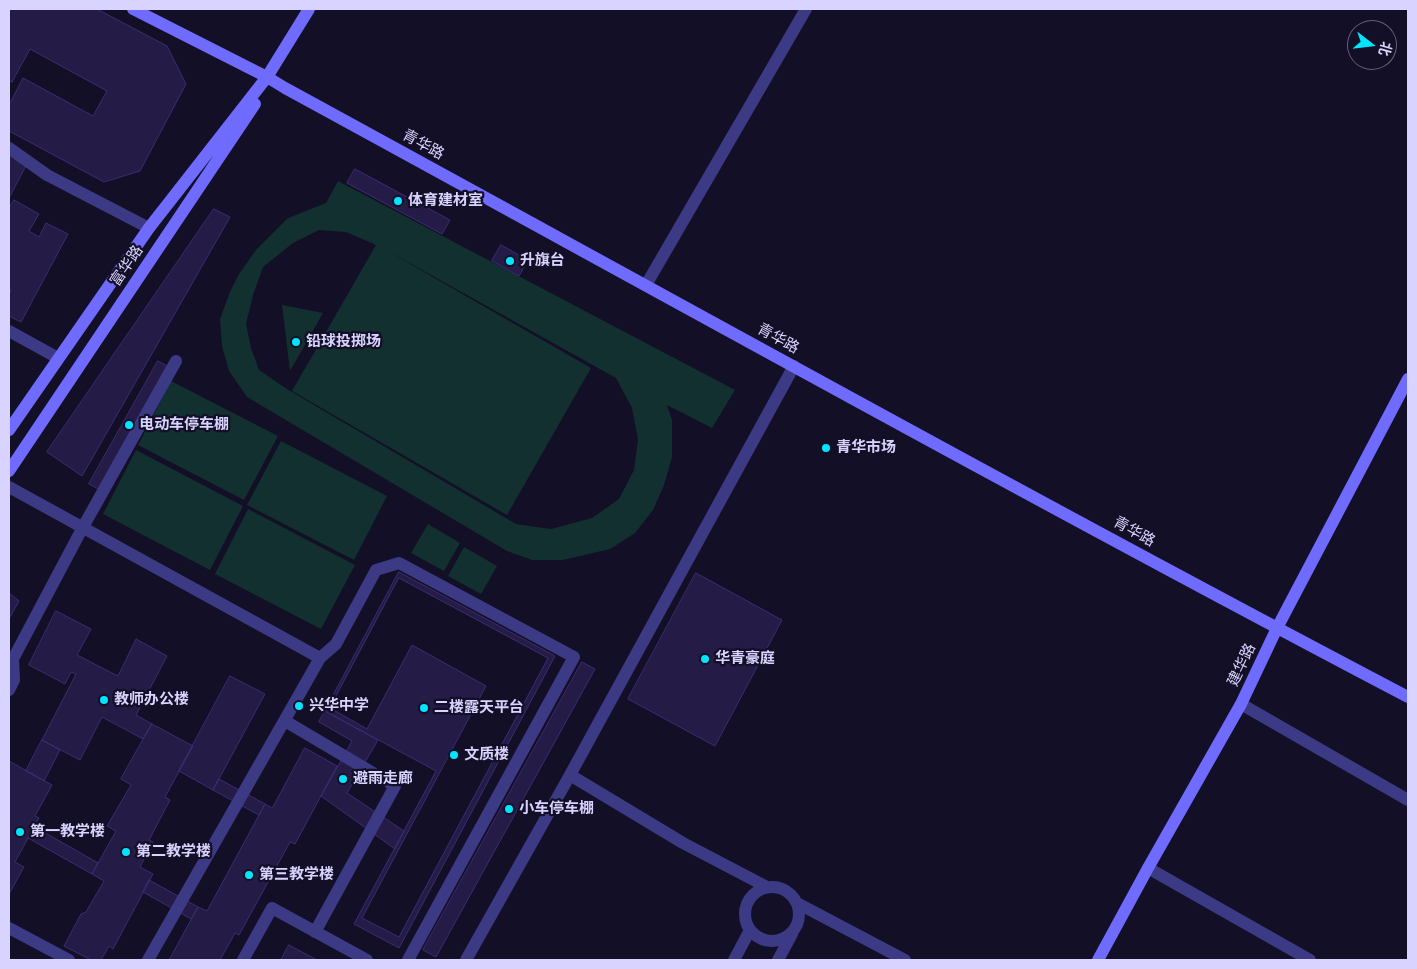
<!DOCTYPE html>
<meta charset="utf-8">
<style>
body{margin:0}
#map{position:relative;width:1417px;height:969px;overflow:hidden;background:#130f26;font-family:Arial,"Noto Sans SC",sans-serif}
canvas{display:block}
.frame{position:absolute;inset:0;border:10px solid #d9d4ff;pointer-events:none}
.north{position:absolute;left:1347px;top:20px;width:50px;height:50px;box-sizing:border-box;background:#130f26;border:1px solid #625e7d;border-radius:50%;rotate:106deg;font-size:14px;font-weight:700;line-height:20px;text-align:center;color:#d9d4ff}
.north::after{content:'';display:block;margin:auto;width:18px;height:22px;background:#00e5ff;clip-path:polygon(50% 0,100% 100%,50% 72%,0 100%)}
</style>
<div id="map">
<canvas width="1417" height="969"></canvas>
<div class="frame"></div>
<div class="north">北</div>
</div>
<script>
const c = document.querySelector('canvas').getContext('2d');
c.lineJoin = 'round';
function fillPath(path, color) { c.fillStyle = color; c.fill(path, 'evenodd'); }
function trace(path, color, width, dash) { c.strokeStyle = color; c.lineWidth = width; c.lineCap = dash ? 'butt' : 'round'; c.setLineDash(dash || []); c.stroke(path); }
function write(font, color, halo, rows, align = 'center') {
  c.font = font + ' Arial,"Noto Sans SC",sans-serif'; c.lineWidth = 4.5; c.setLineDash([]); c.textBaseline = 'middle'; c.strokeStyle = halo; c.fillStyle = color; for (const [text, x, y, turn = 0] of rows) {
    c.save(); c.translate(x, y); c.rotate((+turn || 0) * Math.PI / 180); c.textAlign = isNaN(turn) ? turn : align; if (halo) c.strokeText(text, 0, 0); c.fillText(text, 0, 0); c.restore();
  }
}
fillPath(new Path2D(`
 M338 181 735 390 712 428 667 405 672 420V457L664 485 653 510 635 533 610 549 563 560H532L507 551 247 397 229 371 222 346 220 319 230 292 239 274 256 250 288 218 326 203ZM319 230 346 232 376 245 292 391 507 515 591 368 386 250 616 378 632 408 638 440 634 470 619 499 592 518 551 529 516 524 287 389 259 370 251 348 246 324 253 295 263 267 293 243Z
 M282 305 323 313 290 371Z
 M171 381 278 436 244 500 138 445Z
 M281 441 387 496 354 560 247 505Z
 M136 450 243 506 210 570 103 514Z
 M248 509 355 565 321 629 215 574Z
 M428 524 460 543 444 571 411 553Z
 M464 547 497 566 481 594 448 576Z`), '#12302f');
const building = new Path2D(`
 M9 9H97L167 46 186 84 140 171 104 182 9 131V105L23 78 93 116 107 91 30 49 12 82 9 81Z
 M9 154 27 164 9 198Z
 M355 169 450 220 442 234 347 183Z
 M14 200 39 214 29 231 39 237 46 223 68 234 21 322 9 316V295L11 290 9 288V209Z
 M214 209 230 217 82 476 47 452Z
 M501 245 528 260 519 276 492 261Z
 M158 361 169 367 100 490 89 484Z
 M399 572 555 656 399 948 354 924 436 771 325 711Z
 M696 573 782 620 715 746 628 699Z
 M399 578 548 658 399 937 362 918 486 686 412 645 367 729 330 708Z
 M9 593 19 601 9 619Z
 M56 611 91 629 77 655 118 676 136 639 167 656 136 715 152 724 143 739 102 717 80 760 42 740 76 674 71 672 65 684 29 665Z
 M582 662 595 669 436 957 423 950Z
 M230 676 265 694 213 790 179 771Z
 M325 711 378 740 347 793 404 831 395 849 321 796 352 741 319 722Z
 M152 724 193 746 165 797 170 800 149 840 153 842 140 867 153 874 113 949 109 946 101 960H91L64 946 81 914 86 912 104 881 92 874 116 831 107 826 131 785 121 779Z
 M42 740 60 750 44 781 26 771Z
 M305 748 337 766 295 844 290 842 239 935 235 933 220 960H169L198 907 207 911 265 804 272 808Z
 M9 761 52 785 35 816 39 818 15 862 24 867 9 894Z
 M219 779 265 804 259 815 213 790Z
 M35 827 98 863 92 874 28 838Z
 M149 880 198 907 191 919 143 892Z
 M289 945 317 960H281Z`);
fillPath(building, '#241b47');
trace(building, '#3b2d73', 1);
trace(new Path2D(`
 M9 148 47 175 149 228
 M9 331 58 358
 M9 487 320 658 336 644 376 570 399 563 574 657 408 960
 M9 690 14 680 13 659 83 527 176 361
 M285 721 395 786 315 932
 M9 928 69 960
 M148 960 320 658
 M243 960 272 908 367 960`), '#3d3a85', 12);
trace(new Path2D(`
 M646 285 806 9
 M1241 704 1408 800
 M570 775 683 843 767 887
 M1148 868 1310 960
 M745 914a27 27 0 1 1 54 0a27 27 0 1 1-54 0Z
 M797 903 905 960
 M466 960 570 775 794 366
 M734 960 750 930
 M778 960 792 934`), '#3d3a85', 12);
trace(new Path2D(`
 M133 9 267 77 285 88C659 292 1031 499 1408 697
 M9 430 149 228 267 77 309 9
 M9 471 255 104
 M1098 960 1148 868 1241 704 1277 628 1408 379`), '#6f6bff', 12);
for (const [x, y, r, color] of [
 [398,201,5,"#00e5ff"],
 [510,261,5,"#00e5ff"],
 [296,342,5,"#00e5ff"],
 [129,425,5,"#00e5ff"],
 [826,448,5,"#00e5ff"],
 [705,659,5,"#00e5ff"],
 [104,700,5,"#00e5ff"],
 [299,706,5,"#00e5ff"],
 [424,708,5,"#00e5ff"],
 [454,755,5,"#00e5ff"],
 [343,779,5,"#00e5ff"],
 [509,809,5,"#00e5ff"],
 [20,832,5,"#00e5ff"],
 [126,852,5,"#00e5ff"],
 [249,875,5,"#00e5ff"]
]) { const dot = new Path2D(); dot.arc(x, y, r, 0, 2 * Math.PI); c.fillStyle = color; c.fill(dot); trace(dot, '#130f26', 2); }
write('15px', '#d9d4ff', '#130f26', [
 ["青华路",423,145,29],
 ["富华路",127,266,-56],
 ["青华路",778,339,29],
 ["青华路",1134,532,29],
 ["建华路",1242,665,-65]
]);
write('bold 15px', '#d9d4ff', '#130f26', [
 ["体育建材室",408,201],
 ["升旗台",520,261],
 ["铅球投掷场",306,342],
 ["电动车停车棚",139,425],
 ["青华市场",836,448],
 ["华青豪庭",715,659],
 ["教师办公楼",114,700],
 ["兴华中学",309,706],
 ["二楼露天平台",434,708],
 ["文质楼",464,755],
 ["避雨走廊",353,779],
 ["小车停车棚",519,809],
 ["第一教学楼",30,832],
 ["第二教学楼",136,852],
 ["第三教学楼",259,875]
], 'left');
</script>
